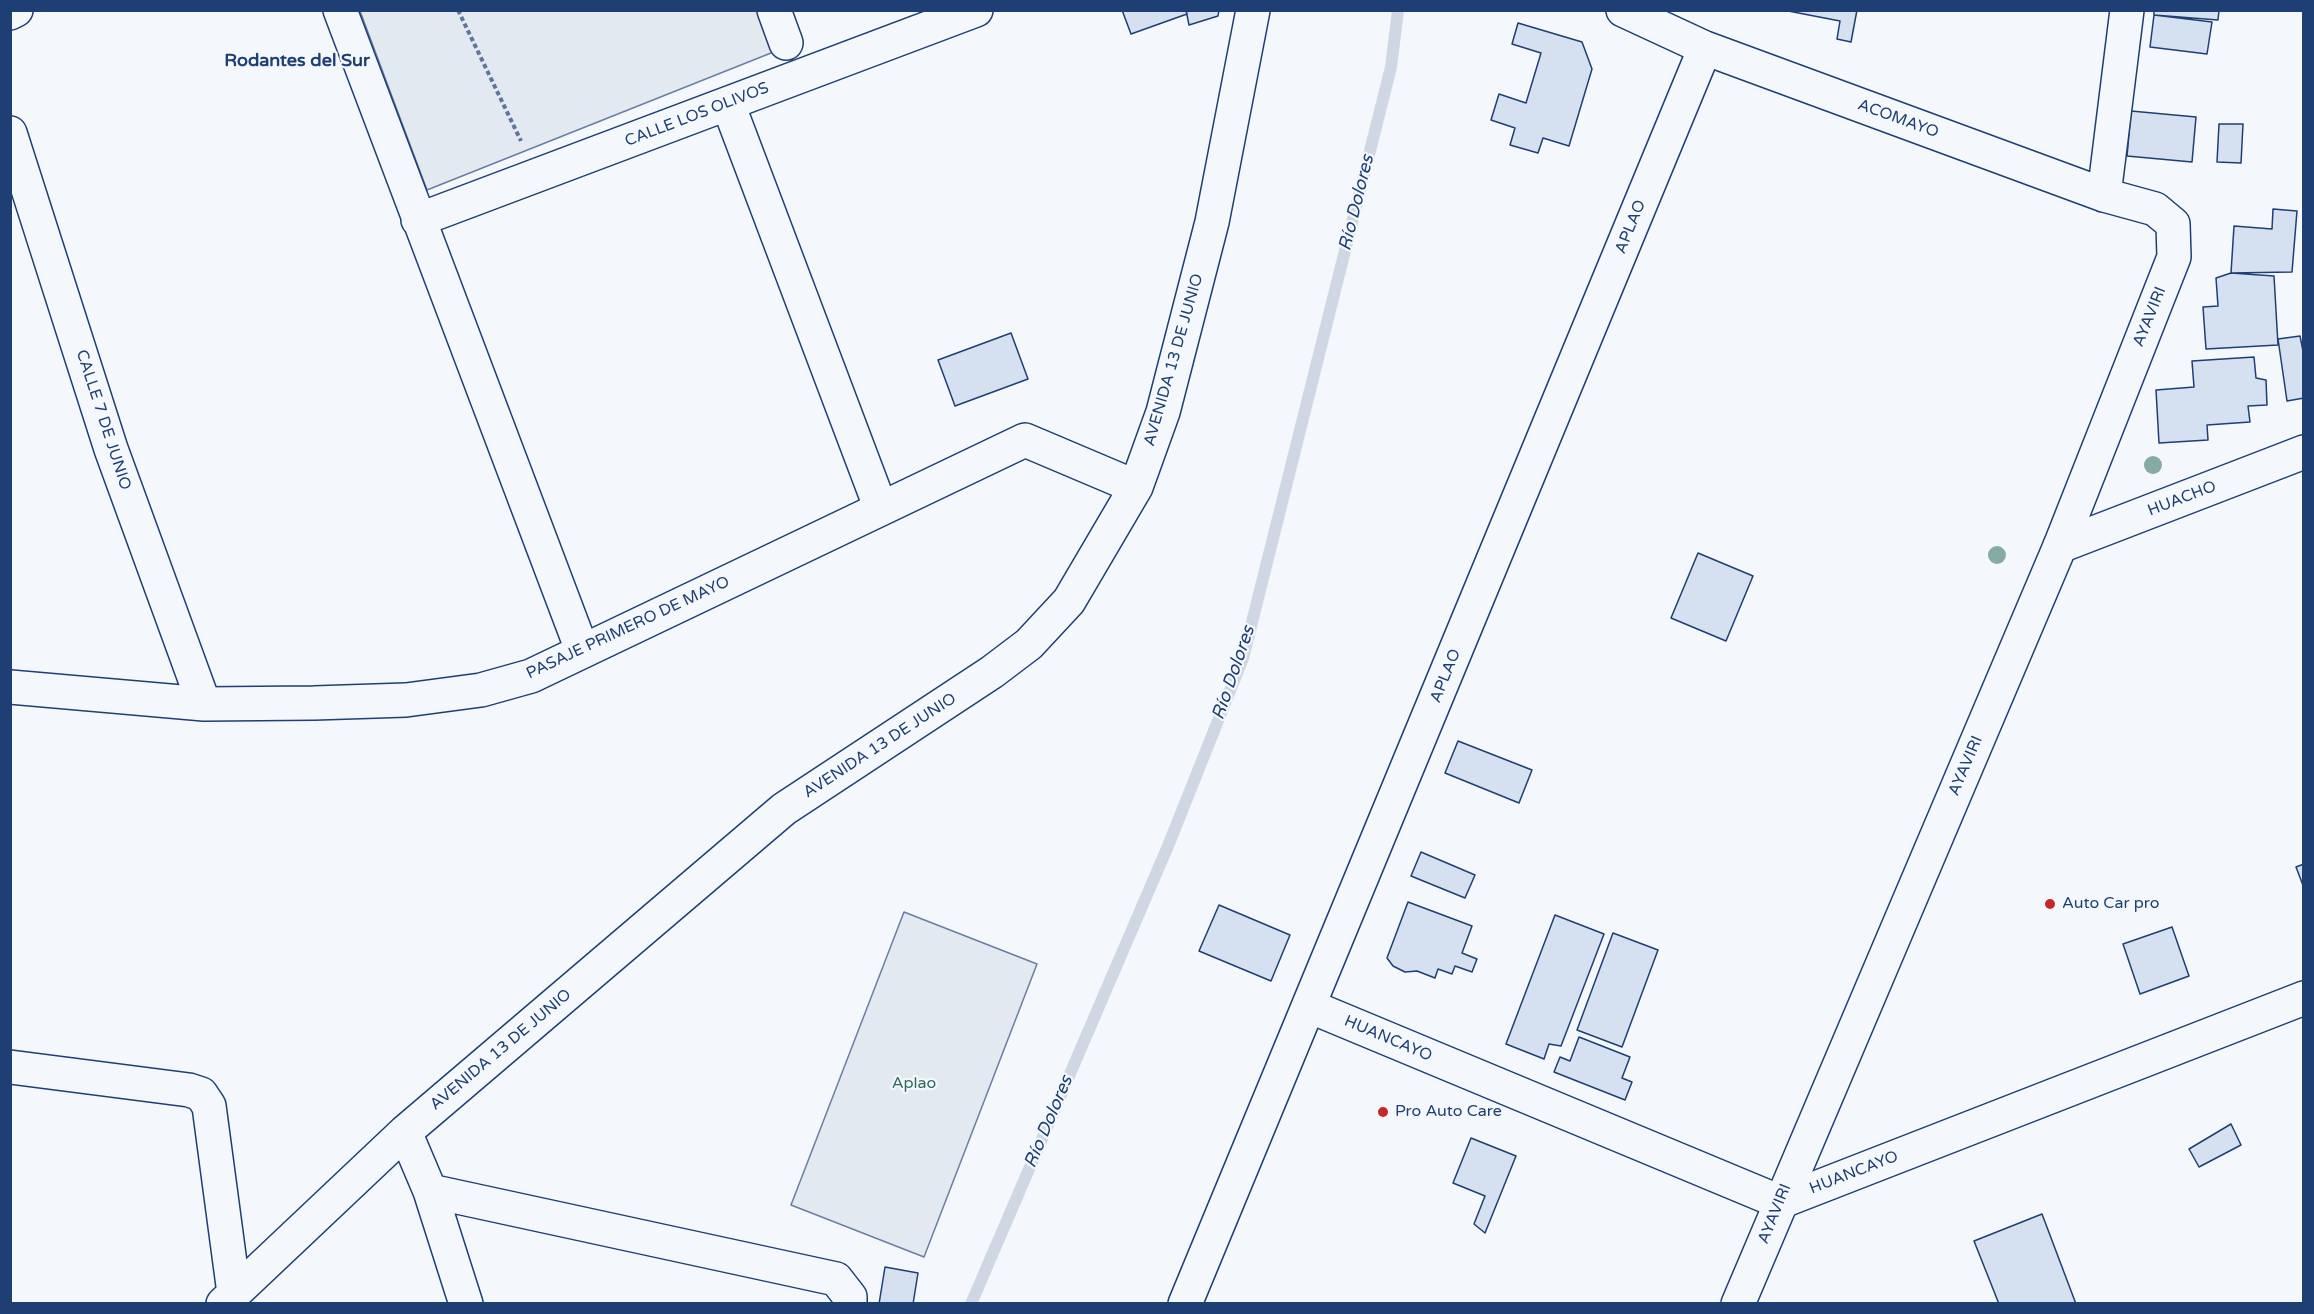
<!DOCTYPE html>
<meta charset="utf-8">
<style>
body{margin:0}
#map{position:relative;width:2314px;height:1314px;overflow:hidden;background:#f4f7fb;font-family:"Varela Round",sans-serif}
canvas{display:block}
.frame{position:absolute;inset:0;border:12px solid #1d3f73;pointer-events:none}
</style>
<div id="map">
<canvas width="2314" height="1314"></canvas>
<div class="frame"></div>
</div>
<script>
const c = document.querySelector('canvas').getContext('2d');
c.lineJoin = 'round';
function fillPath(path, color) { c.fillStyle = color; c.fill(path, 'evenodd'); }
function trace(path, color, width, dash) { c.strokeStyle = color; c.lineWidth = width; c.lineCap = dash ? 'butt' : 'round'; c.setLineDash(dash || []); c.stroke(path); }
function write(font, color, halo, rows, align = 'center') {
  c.font = font + ' "Varela Round",sans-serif'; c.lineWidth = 4.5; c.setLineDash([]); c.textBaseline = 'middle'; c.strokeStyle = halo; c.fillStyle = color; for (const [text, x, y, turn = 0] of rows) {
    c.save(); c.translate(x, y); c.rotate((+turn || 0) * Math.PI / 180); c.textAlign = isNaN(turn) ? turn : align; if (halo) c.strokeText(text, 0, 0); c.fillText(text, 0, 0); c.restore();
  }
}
const green = new Path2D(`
 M360 11H761L776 51 427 190Z
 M904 912 1037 964 924 1257 791 1205Z`);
fillPath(green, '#e3e9f0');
trace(green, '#687fa3', 1.5);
trace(new Path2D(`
 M971 1304 1168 846 1243 658 1391 67 1398 10`), '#cfd7e4', 12);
const building = new Path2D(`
 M1122 10H1186L1187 14 1131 34Z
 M1186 10H1219L1218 16 1189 25Z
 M1783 10H1857L1851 42 1837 39 1840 21Z
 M2154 10H2219L2218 20 2154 15Z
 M2154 15 2212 22 2207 54 2150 47Z
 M1518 23 1582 42 1592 69 1569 146 1543 138 1538 153 1510 145 1515 128 1491 120 1499 94 1526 103 1541 53 1512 44Z
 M2131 111 2196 117 2192 162 2127 156Z
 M2219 124H2243L2241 163 2217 162Z
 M2273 209 2297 211 2292 272 2231 273 2234 226 2272 229Z
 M2231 273 2274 276 2278 345 2206 349 2203 307 2218 306 2216 278Z
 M1011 333 1028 379 955 406 938 360Z
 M2300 336 2304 356V398L2287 401 2278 339Z
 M2254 357 2256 378 2266 380 2267 405 2248 406 2250 422 2207 425 2208 440 2159 443 2156 390 2194 387 2192 361Z
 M1698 553 1753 576 1726 641 1671 618Z
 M1458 741 1532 770 1519 803 1445 773Z
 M1421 852 1475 875 1465 898 1411 876Z
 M2304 864V888L2296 867Z
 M1408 902 1472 926 1462 953 1477 959 1472 972 1455 966 1452 974 1438 969 1435 978 1417 971 1405 972 1393 966 1387 958Z
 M1219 905 1290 935 1271 981 1199 951Z
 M1555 915 1604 934 1561 1046 1549 1044 1544 1059 1506 1044Z
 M2172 927 2189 976 2140 994 2123 944Z
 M1613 933 1658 950 1622 1047 1577 1030Z
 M1579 1037 1630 1057 1622 1078 1632 1082 1625 1100 1554 1072 1560 1057 1570 1061Z
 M2231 1124 2241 1145 2199 1167 2189 1149Z
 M1471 1138 1516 1156 1485 1233 1474 1224 1485 1196 1453 1183Z
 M2042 1214 2076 1304H1999L1974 1241Z
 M885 1267 918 1273 913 1304H879Z`);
fillPath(building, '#d5e0f0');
trace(building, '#1d3f73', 1.5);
const street = new Path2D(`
 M340 10 582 650
 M774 10 786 43
 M10 13 16 10
 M728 104 881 509
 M10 133 111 449 204 704
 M2104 195 2127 10
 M418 220 976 10
 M2060 546 2304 452
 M10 687 204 704 314 703 406 700 481 690 531 676 1025 440 1136 487
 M1309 1006 1780 1202 2304 998
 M10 1067 189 1090 201 1094 209 1106 234 1293
 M405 1132 430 1191 466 1304
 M430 1191 836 1279 850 1297V1304
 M223 1304 405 1132 784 809 992 672 1029 644 1069 601 1136 487 1163 412 1212 222 1253 10`);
const secondary = new Path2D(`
 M1623 10 1705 48 2104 195 2155 209 2173 224 2174 257 2060 546 1738 1304
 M1185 1304 1705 48`);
trace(street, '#1d3f73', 36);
trace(secondary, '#1d3f73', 36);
trace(new Path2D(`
 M458 10 521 141`), '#5e769c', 4, [4.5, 3]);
trace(street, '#f4f7fb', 33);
trace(secondary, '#f4f7fb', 33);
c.fillStyle = '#86aba6';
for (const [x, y] of [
 [2153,465],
 [1997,555]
]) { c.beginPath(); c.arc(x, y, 9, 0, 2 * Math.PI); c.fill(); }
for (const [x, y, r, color] of [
 [2050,904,6,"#c62828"],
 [1383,1112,6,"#c62828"]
]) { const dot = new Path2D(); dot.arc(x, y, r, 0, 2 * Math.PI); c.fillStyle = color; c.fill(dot); trace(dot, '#f4f7fb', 2); }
write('16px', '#1d3f73', '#f4f7fb', [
 ["CALLE LOS OLIVOS",697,115,-21],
 ["ACOMAYO",1898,119,20],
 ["APLAO",1631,227,-68],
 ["AYAVIRI",2150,317,-68],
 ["AVENIDA 13 DE JUNIO",1174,360,-74],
 ["CALLE 7 DE JUNIO",103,420,72],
 ["HUACHO",2182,499,-21],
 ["PASAJE PRIMERO DE MAYO",628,628,-25],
 ["APLAO",1446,676,-68],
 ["AVENIDA 13 DE JUNIO",880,746,-33],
 ["AYAVIRI",1966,766,-67],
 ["HUANCAYO",1388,1039,23],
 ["AVENIDA 13 DE JUNIO",501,1050,-40],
 ["HUANCAYO",1854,1173,-21],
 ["AYAVIRI",1775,1214,-68]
]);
write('16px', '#1d3f73', '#f4f7fb', [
 ["Auto Car pro",2062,904],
 ["Pro Auto Care",1395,1112]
], 'left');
write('16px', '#2c6c60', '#f4f7fb', [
 ["Aplao",914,1084]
]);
write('bold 18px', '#1d3f73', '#f4f7fb', [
 ["Rodantes del Sur",297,61]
]);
write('italic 18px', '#1d3f73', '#f4f7fb', [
 ["Río Dolores",1357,203,-76],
 ["Río Dolores",1234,673,-71],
 ["Río Dolores",1049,1122,-67]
]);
</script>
